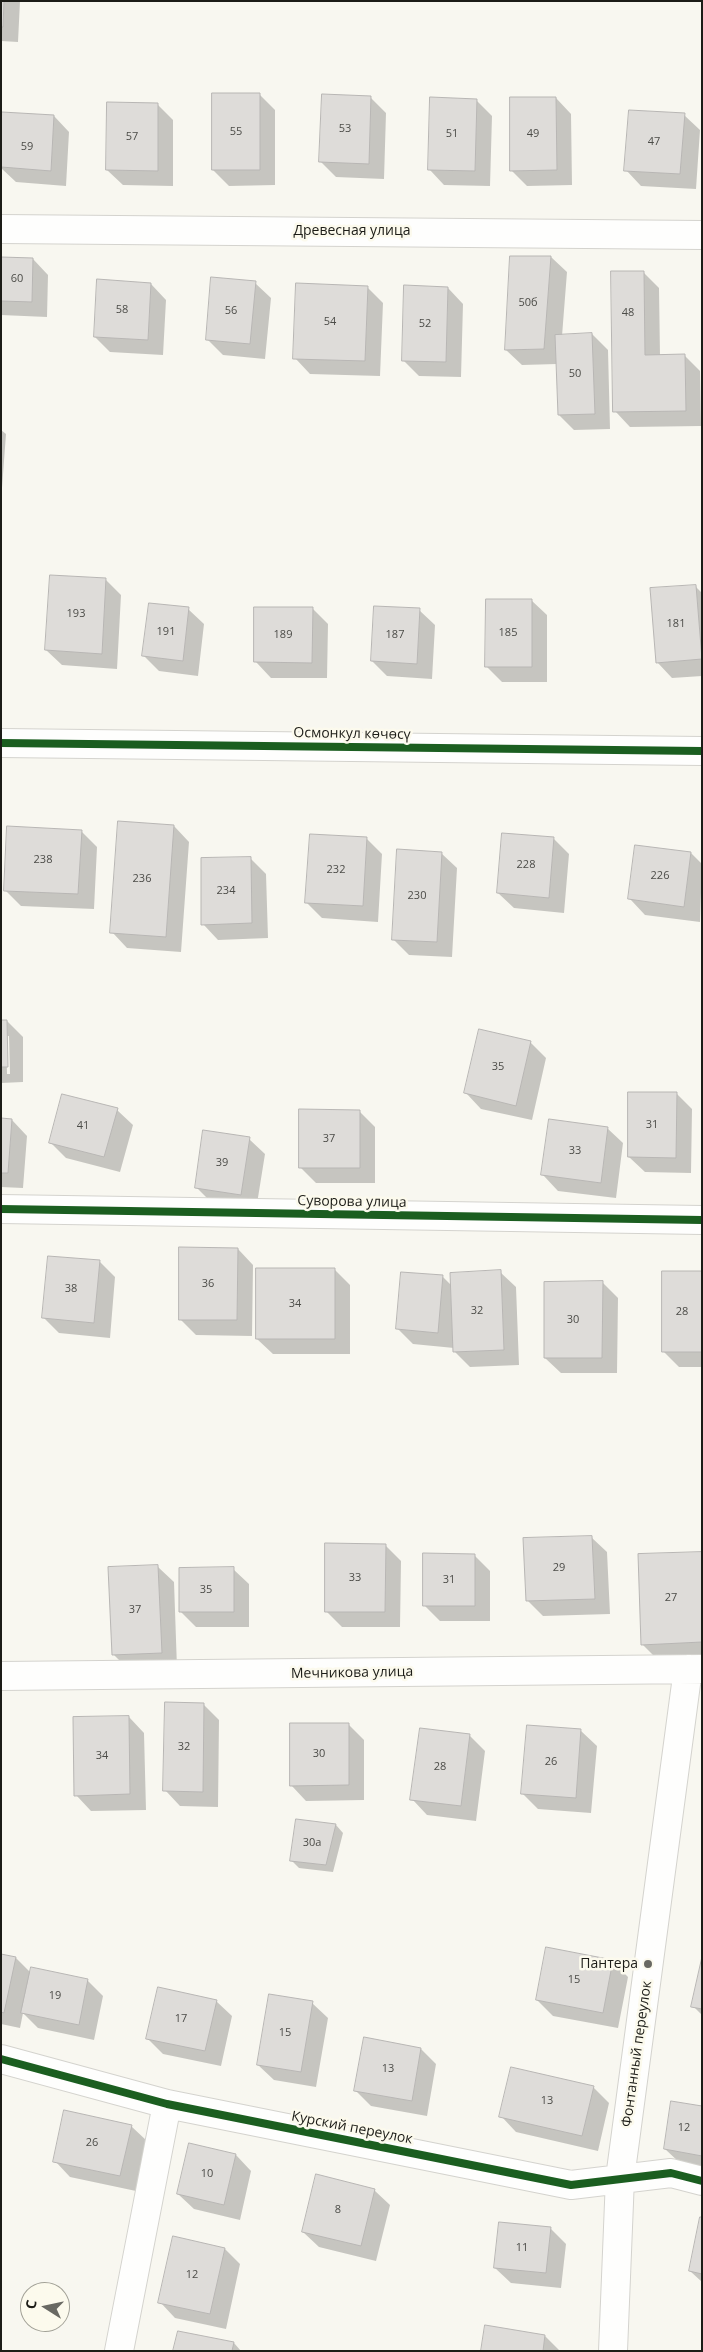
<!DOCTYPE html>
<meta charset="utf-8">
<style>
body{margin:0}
#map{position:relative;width:703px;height:2352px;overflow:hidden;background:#f8f7f0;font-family:"Open Sans",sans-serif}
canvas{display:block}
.frame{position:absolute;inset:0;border:2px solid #1c1c17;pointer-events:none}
.north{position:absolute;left:20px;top:2282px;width:50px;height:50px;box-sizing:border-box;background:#fcfaed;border:1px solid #a2a197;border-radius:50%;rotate:280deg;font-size:14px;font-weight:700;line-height:20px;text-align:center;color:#1c1c17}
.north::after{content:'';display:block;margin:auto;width:18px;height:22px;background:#696963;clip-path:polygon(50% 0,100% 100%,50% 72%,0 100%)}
</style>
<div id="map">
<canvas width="703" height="2352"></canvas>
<div class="frame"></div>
<div class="north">С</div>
</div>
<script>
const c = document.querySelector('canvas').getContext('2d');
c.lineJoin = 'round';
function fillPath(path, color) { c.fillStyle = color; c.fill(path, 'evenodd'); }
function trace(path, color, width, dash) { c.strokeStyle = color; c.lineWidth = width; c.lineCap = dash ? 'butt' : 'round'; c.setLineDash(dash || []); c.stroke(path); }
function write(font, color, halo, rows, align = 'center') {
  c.font = font + ' "Open Sans",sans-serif'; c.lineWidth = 5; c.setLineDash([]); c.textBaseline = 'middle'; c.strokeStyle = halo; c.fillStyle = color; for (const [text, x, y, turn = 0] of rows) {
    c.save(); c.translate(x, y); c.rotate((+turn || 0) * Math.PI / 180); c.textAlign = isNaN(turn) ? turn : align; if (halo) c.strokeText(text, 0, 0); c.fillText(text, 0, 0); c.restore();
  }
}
fillPath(new Path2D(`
 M1 1H20L18 42 1 41Z
 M259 94 275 110V185L229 186 213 170Z
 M371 98 386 113 384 179 336 177 320 161Z
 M556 98 571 114 572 185 527 186 511 170Z
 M476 100 492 116 490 186 444 185 429 169Z
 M157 104 173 120V186L123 185 107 170Z
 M3 113 54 116 69 132 66 186 16 182 1 168Z
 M684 115 700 130 696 189 641 186 626 170Z
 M551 257 567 272 562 336 592 334 608 350 610 429 574 430 559 415 557 364 522 365 506 350Z
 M1 258 33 259 48 275 47 317 1 315Z
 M643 272 659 288 660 356 684 355 700 371 701 426 630 427 615 411Z
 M255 283 271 298 265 359 223 355 207 339Z
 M151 284 166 300 163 355 110 352 95 337Z
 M367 287 383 303 380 376 310 374 295 358Z
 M448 288 463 304 461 377 419 376 403 360Z
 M1 430 6 434 2 488H1Z
 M106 580 121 595 117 669 62 665 46 650Z
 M695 586 702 593V676L672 678 657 662Z
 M531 600 547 615V682H502L486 666Z
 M312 608 328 624 327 678H271L256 662Z
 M188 609 204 624 198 676 159 671 143 655Z
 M419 610 435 625 432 679 387 676 372 661Z
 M174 826 189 842 181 952 127 948 112 932Z
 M81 831 97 847 94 909 21 906 5 890Z
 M367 839 382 854 378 922 322 918 307 903Z
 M554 839 569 854 564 913 514 908 498 893Z
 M441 853 457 868 452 957 409 955 393 939Z
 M691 853 702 864 700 922 645 915 630 899Z
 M250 858 266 874 268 938 218 940 203 924Z
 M7 1021 23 1037V1082L1 1083V1022ZM6 1036H9L10 1074H7Z
 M530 1042 546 1058 532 1120 481 1109 466 1093Z
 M677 1094 692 1109 691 1173 645 1172 629 1157Z
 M117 1110 133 1125 120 1172 66 1158 50 1142Z
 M359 1111 375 1127V1183H316L300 1167Z
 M1 1119 12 1120 27 1136 23 1188 1 1187Z
 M607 1128 623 1143 616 1198 558 1191 543 1175Z
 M249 1139 265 1154 256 1210 212 1203 196 1187Z
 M238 1249 253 1265 252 1336 196 1335 180 1319Z
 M99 1261 115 1277 110 1338 59 1333 44 1318Z
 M334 1269 350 1285V1354H273L257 1339Z
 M500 1272 516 1287 519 1365 470 1367 454 1351V1348L413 1344 398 1329 442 1276 452 1286Z
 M702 1273V1367H679L663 1351Z
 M602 1282 618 1298 617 1373H561L545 1358Z
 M591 1537 607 1552 610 1614 543 1616 527 1600Z
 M385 1545 401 1561 400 1627H342L326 1611Z
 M702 1553V1664L664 1666 642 1644Z
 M474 1555 490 1571V1621H440L425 1606Z
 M158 1567 174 1582 177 1668 129 1670 113 1654Z
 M233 1569 249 1584V1627H196L180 1611Z
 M203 1704 219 1720 218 1807 180 1806 165 1790Z
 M129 1717 144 1733 146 1810 91 1811 76 1795Z
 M348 1724 364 1740V1800L306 1801 291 1785Z
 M528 1726 581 1731 597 1746 591 1813 538 1809 523 1794Z
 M469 1735 485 1751 476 1821 427 1815 412 1799Z
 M336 1825 343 1833 333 1872 299 1868 291 1860Z
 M1 1955 16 1958 31 1973 87 1980 103 1996 94 2040 38 2028 23 2013 20 2028 1 2024Z
 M612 1961 628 1977 618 2028 553 2016 537 2000Z
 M702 1963V2015L693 2006Z
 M216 2001 232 2016 221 2066 163 2054 147 2038Z
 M312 2003 328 2018 316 2087 274 2080 258 2065Z
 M421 2049 436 2064 427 2116 371 2106 355 2090Z
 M593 2087 609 2103 598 2151 516 2132 501 2116Z
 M702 2107V2168L681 2164 665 2149Z
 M131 2126 147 2141 136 2191 70 2177 55 2161Z
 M190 2145 236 2155 251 2171 240 2220 194 2209 178 2194Z
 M374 2190 390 2205 376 2261 319 2247 303 2232Z
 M702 2219V2282L690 2271Z
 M550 2228 566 2244 561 2288 511 2283 495 2268Z
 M225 2249 240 2264 226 2329 175 2318 160 2302Z
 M545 2336 560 2351H482Z
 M234 2343 241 2351H175Z`), '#0003');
const building = new Path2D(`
 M1 1H4L3 27H1Z
 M212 93H260V170H212Z
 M322 94 371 96 369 164 319 162Z
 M430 97 477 99 475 171 428 170Z
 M510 97H556L557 170 510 171Z
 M107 102 158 103V171L106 170Z
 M629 110 685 113 680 174 624 171Z
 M2 112 54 115 51 171 1 167Z
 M510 256H551L544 349 505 350Z
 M1 257 33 258 32 302 1 301Z
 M611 271H644L645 355 685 354 686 411 613 412Z
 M211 277 256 281 250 344 206 340Z
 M97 279 151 283 148 340 94 337Z
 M296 283 368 286 365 361 293 359Z
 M404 285 448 287 446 362 402 361Z
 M592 333 595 414 558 415 555 335Z
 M50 575 106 578 102 654 45 650Z
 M696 585 702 659 656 663 650 588Z
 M486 599H532V667H485Z
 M149 603 189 607 183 661 142 656Z
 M374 606 420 608 417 664 371 661Z
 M254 607H313L312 663 254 662Z
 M118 821 174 825 166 937 110 933Z
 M7 826 82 830 78 894 4 891Z
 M502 833 554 837 549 898 497 893Z
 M310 834 367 837 363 906 305 903Z
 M635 845 691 852 684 907 628 899Z
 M397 849 442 852 437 942 392 940Z
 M251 857 252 923 201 925V858Z
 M1 1020H7L8 1067H1Z
 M479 1029 531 1041 516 1106 464 1093Z
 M628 1092H677L676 1158 628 1157Z
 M62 1094 118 1108 104 1157 49 1143Z
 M299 1109 360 1110V1168H299Z
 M1 1118 12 1119 8 1173H1Z
 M549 1119 608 1127 601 1183 541 1175Z
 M203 1130 250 1137 241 1195 195 1188Z
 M179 1247 238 1248 237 1320H179Z
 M48 1256 100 1260 94 1323 42 1318Z
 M256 1268H335V1339H256Z
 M501 1270 504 1350 453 1352 450 1273Z
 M662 1271H702V1352H662Z
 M401 1272 443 1275 438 1333 396 1329Z
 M603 1281 602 1358H544V1282Z
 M592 1536 595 1599 526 1601 523 1538Z
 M325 1543 386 1544 385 1612H325Z
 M702 1552V1642L641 1645 638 1554Z
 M423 1553 475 1554V1606H423Z
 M158 1565 162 1653 112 1655 108 1567Z
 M234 1567V1612H179V1568Z
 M165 1702 204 1703 203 1792 163 1791Z
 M129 1716 130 1794 74 1796 73 1717Z
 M290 1723H349V1785L290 1786Z
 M527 1725 581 1729 576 1798 521 1794Z
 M420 1728 470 1734 461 1806 410 1800Z
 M296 1819 336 1824 326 1865 290 1861Z
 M546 1947 613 1960 603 2013 536 2000Z
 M1 1954 16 1957 4 2013 1 2012Z
 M702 1957V2009L691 2007Z
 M31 1967 88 1979 79 2025 21 2013Z
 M158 1987 217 2000 205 2051 146 2039Z
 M269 1994 313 2001 301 2072 257 2065Z
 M364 2037 421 2048 412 2101 354 2091Z
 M511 2067 594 2086 582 2136 499 2117Z
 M671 2101 702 2106V2156L664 2149Z
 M64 2110 132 2125 120 2176 53 2162Z
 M189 2143 236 2154 224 2205 177 2194Z
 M316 2174 375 2189 361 2246 302 2232Z
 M700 2217H702V2274L689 2271Z
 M499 2222 551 2227 546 2273 494 2268Z
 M173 2236 225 2248 210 2314 158 2303Z
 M485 2325 545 2335 543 2351H481Z
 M178 2331 234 2342 232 2351H173Z`);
fillPath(building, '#dedcd9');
trace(building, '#b8b6b4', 1);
const minor = new Path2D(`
 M1 229 702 235
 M1 1209 702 1220
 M1 1676 702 1669
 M1 2059 167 2104 571 2185 671 2173 702 2181
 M119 2351 167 2104
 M613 2351 620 2178 688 1669`);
const tertiary = new Path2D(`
 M1 743 702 751`);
trace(minor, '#d4d3ce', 30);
trace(tertiary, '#d4d3ce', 30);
trace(minor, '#fefefd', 28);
trace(tertiary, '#fefefd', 28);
trace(new Path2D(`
 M1 743 702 751
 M1 1209 702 1220
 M1 2059 167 2104 571 2185 671 2173 702 2181`), '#1b5e20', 8);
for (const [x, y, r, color] of [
 [648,1964,5,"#696963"]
]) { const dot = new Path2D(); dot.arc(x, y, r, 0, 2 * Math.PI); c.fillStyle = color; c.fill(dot); trace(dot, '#fcfaed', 2); }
write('11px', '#4c4c48', null, [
 ["53",345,129],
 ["55",236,132],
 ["51",452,134],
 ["49",533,134],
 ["57",132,137],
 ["47",654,142],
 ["59",27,147],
 ["60",17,279],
 ["50б",528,303],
 ["58",122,310],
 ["56",231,311],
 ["48",628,313],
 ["54",330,322],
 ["52",425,324],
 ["50",575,374],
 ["193",76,614],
 ["181",676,624],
 ["191",166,632],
 ["185",508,633],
 ["189",283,635],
 ["187",395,635],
 ["238",43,860],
 ["228",526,865],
 ["232",336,870],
 ["226",660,876],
 ["236",142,879],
 ["234",226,891],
 ["230",417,896],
 ["35",498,1067],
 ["31",652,1125],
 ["41",83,1126],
 ["37",329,1139],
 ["33",575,1151],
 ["39",222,1163],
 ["36",208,1284],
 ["38",71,1289],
 ["34",295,1304],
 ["32",477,1311],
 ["28",682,1312],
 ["30",573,1320],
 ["29",559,1568],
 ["33",355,1578],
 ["31",449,1580],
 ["35",206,1590],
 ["27",671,1598],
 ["37",135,1610],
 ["32",184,1747],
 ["30",319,1754],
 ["34",102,1756],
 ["26",551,1762],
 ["28",440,1767],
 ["30а",312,1843],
 ["15",574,1980],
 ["19",55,1996],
 ["17",181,2019],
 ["15",285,2033],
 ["13",388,2069],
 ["13",547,2101],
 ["12",684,2128],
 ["26",92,2143],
 ["10",207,2174],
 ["8",338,2210],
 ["11",522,2248],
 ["12",192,2275]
]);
write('14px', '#1c1c17', '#fcfaed', [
 ["Древесная улица",352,231],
 ["Осмонкул көчөсү",352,734,1],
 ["Суворова улица",352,1202,1],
 ["Мечникова улица",352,1673,-1],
 ["Фонтанный переулок",637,2054,-82],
 ["Курский переулок",352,2128,11]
]);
write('14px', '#1c1c17', '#fcfaed', [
 ["Пантера",638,1964]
], 'right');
</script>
